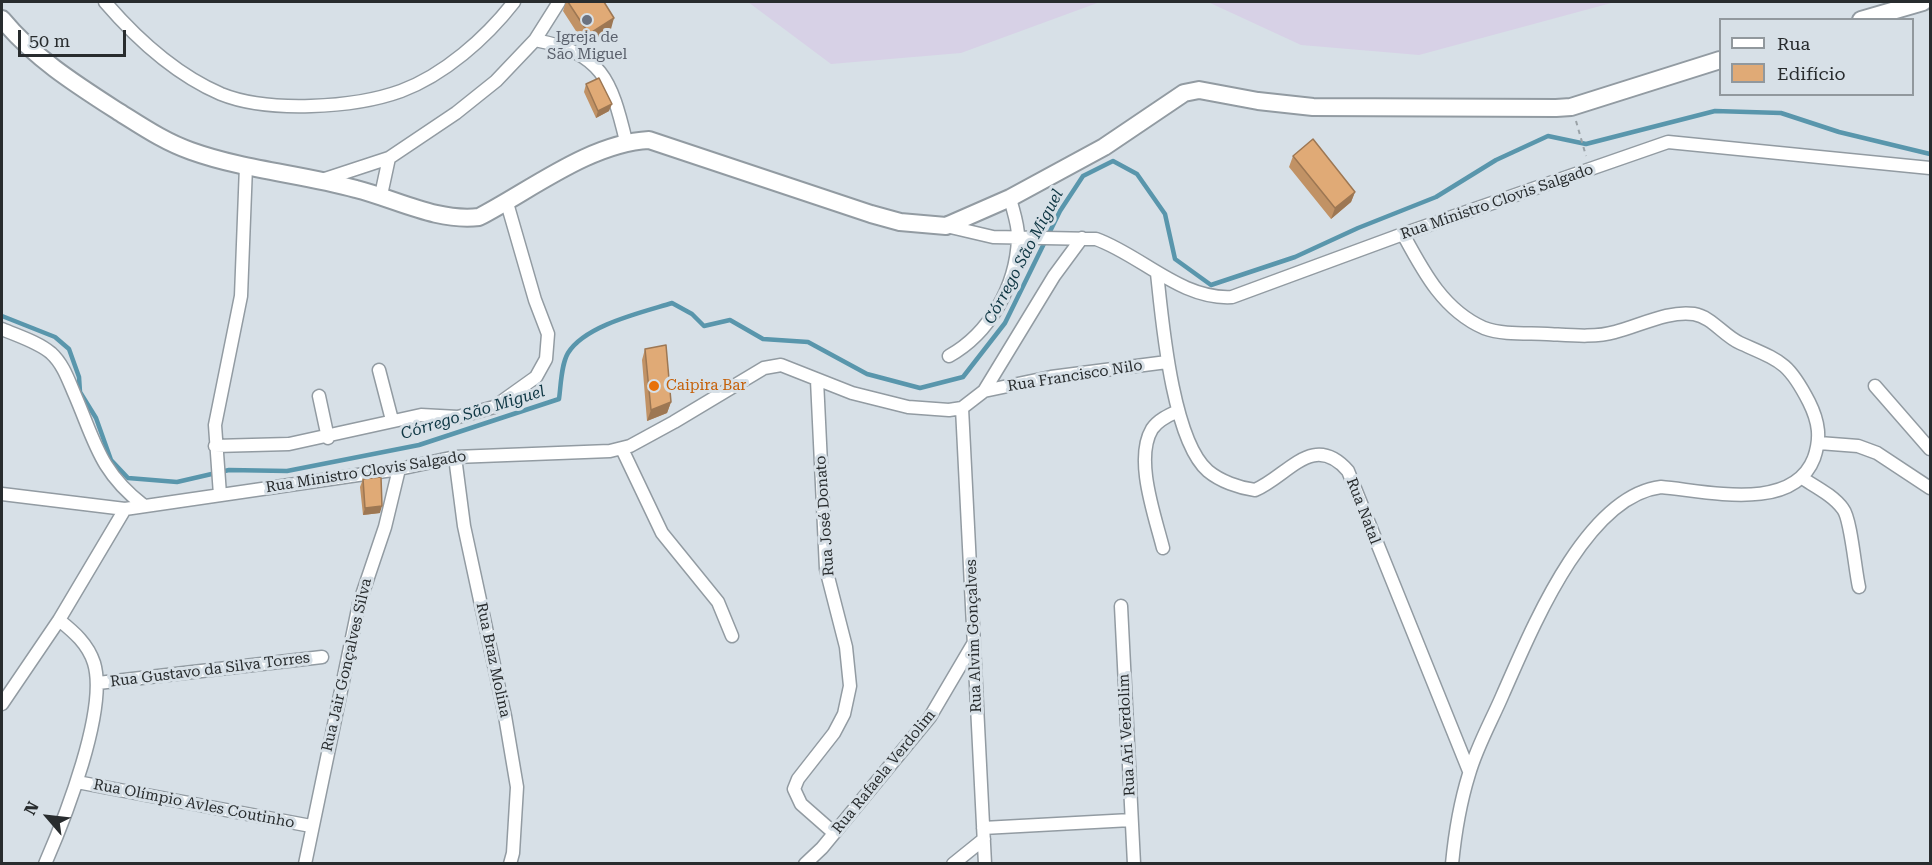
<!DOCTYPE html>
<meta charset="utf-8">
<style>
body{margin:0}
#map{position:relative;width:1932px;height:865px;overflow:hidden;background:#d7e0e7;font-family:"Roboto Serif",serif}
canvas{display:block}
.frame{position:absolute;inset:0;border:3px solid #282c2e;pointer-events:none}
.legend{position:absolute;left:1719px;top:18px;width:195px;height:78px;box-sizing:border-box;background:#d7e0e7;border:2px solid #91989d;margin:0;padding:8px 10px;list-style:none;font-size:18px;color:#282c2e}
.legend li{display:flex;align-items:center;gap:12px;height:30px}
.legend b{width:30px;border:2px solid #91989d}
.north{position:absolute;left:18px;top:787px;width:60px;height:60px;-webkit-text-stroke:4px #d7e0e7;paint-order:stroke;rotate:298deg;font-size:16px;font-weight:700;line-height:24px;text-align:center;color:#282c2e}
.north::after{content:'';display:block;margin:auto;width:21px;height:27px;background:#282c2e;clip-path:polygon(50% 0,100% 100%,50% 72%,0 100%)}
.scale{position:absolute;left:18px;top:30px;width:108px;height:27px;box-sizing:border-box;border:3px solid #282c2e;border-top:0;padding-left:8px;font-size:18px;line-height:21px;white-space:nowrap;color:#282c2e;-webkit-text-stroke:4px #d7e0e7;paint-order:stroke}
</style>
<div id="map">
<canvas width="1932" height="865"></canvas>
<div class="frame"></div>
<ul class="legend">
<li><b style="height:8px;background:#fff"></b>Rua</li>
<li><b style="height:16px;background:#e0aa76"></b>Edifício</li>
</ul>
<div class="north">N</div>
<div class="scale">50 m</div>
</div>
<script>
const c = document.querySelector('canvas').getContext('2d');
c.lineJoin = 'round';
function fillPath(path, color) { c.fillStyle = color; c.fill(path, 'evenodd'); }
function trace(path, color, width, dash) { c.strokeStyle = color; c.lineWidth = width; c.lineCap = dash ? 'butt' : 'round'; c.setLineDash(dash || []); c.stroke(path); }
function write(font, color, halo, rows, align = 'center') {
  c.font = font + ' "Roboto Serif",serif'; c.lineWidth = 6; c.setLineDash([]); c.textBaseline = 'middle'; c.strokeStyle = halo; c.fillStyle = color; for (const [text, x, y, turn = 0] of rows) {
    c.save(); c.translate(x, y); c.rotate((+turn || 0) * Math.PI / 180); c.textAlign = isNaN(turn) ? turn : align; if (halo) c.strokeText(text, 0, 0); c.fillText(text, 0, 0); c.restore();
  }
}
fillPath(new Path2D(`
 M748 2H1100L961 53 831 64Z
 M1208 2H1615L1419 55 1301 45Z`), '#d7d1e6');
trace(new Path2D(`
 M2 316 55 337 69 349 79 377 80 392 96 418 111 460 128 478 177 482 229 470 287 471 419 445 559 399C561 385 561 365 568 353 585 325 643 312 672 303L692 314 704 326 730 320 763 339 808 342 867 374 920 388 963 377 1005 323 1060 211 1083 176 1113 161 1137 174 1165 214 1175 259 1211 285 1295 257 1358 228 1436 197 1496 160 1548 136 1586 144 1715 111 1781 113 1839 132 1930 154`), '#5996ac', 4.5);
const minor = new Path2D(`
 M105 2C136 38 177 75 221 94 268 113 354 108 401 91 444 75 486 38 514 2
 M535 40C602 53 611 79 626 141
 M322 180 389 158 456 113 496 81 535 40 559 2
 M381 195 389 158
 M946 226 993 237 1096 239C1141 255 1181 300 1232 297L1403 234 1668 142 1930 168
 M1403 234C1423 271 1443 310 1484 328 1503 335 1527 333 1547 334 1568 335 1595 338 1615 332 1639 326 1669 310 1694 314 1712 317 1724 336 1740 343 1780 361 1788 361 1809 402 1819 422 1821 438 1814 458 1793 513 1707 491 1661 487 1585 496 1531 631 1503 694 1492 720 1477 746 1469 774 1460 803 1455 833 1452 864
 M1157 273C1162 319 1172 440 1208 471 1220 481 1239 488 1255 490 1288 476 1313 431 1348 471L1469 771
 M2 329C18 336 38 342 51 353 63 364 68 379 74 393 95 441 99 471 143 505
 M949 356C990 333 1016 286 1018 239 1019 226 1013 211 1010 198
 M379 370 392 420
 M817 380 826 569 846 647 850 686 844 714 834 733 798 779 794 789 801 804 834 833
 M1875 386 1930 449
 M984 391 1051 377 1167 362
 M319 396 328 438
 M962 408 985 864
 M1819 443 1858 446 1877 453 1930 488
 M215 446 289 444 421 415 458 417 494 407 536 377 546 359 548 334 535 300 507 203
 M622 449 662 533 718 602 732 636
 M455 457 464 526 505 716 517 787 513 853 510 864
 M1802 478C1816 487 1834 496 1843 509 1851 519 1855 570 1859 587
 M2 494 125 509 399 469 455 457 610 451 630 446 674 422 764 368 781 365 852 393 908 407 949 410 962 408 984 391 1054 276 1082 238
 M220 495 215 425 241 296 246 166
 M1163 548C1155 516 1134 459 1152 429 1158 420 1169 415 1178 411
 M1121 606 1134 864
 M98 683 322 657
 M2 704 59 620 125 509
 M77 782 311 826
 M983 828 1131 820
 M45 864C65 818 108 709 94 663 88 644 74 632 59 620
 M305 864 359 604 385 527 399 469
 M805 864 822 848 930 717 973 644
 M953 864 984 839`);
const secondary = new Path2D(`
 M2 19C34 58 77 85 119 112 143 127 165 142 191 151 244 170 302 174 356 189 396 199 437 222 479 217 531 190 590 143 649 140L871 214 900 222 946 226 1010 198 1104 147 1184 93 1199 90 1258 101 1313 107 1556 108 1571 107 1720 60
 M1861 20 1923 2`);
trace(minor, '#929ba2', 15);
trace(secondary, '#929ba2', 20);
trace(new Path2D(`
 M1576 121 1586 156`), '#9aa2a7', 2, [4.5, 4.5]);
trace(minor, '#fff', 12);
trace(secondary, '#fff', 16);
fillPath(new Path2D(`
 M566 2H604L611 29 585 45 563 11Z
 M586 84 609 111 596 118 584 92Z
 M1293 156 1355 192 1351 202 1331 219 1289 167Z
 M645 349 671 402 667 413 647 421 642 360Z
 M363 479 380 513 363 515 360 487Z`), '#c19265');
fillPath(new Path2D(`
 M614 18 611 29 585 45 589 34Z
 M612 104 609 111 596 118 598 111Z
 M1355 192 1351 202 1331 219 1335 208Z
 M671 402 667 413 647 421 651 410Z
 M382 506 380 513 363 515 365 508Z`), '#9d7753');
const building = new Path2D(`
 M568 2H604L614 18 589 34Z
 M599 78 612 104 598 111 586 84Z
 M1313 139 1355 192 1335 208 1293 156Z
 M666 345 671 402 651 410 645 349Z
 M381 477 382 506 365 508 363 479Z`);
fillPath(building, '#e0aa76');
trace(building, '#9d7753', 1.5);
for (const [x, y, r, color] of [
 [587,20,6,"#6b7280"],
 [654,386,6,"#e8710a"]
]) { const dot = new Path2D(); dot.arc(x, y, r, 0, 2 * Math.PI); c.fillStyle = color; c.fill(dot); trace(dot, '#d7e0e7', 2); }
write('15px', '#5b616d', '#d7e0e7', [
 ["Igreja de",587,38],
 ["São Miguel",587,55]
]);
write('15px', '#282c2e', '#d7e0e7', [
 ["Rua Ministro Clovis Salgado",1497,202,-19],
 ["Rua Francisco Nilo",1075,376,-9],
 ["Rua Ministro Clovis Salgado",366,472,-9],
 ["Rua Natal",1363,511,69],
 ["Rua José Donato",825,516,-94],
 ["Rua Alvim Gonçalves",974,636,-92],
 ["Rua Braz Molina",493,660,78],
 ["Rua Jair Gonçalves Silva",347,665,-77],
 ["Rua Gustavo da Silva Torres",210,670,-7],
 ["Rua Ari Verdolim",1127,735,-93],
 ["Rua Rafaela Verdolim",884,772,-51],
 ["Rua Olímpio Avles Coutinho",194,804,11]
]);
write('15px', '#c56008', '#d7e0e7', [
 ["Caipira Bar",666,386]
], 'left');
write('italic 16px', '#0f3744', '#d7e0e7', [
 ["Córrego São Miguel",1024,257,-62],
 ["Córrego São Miguel",473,413,-17]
]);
</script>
